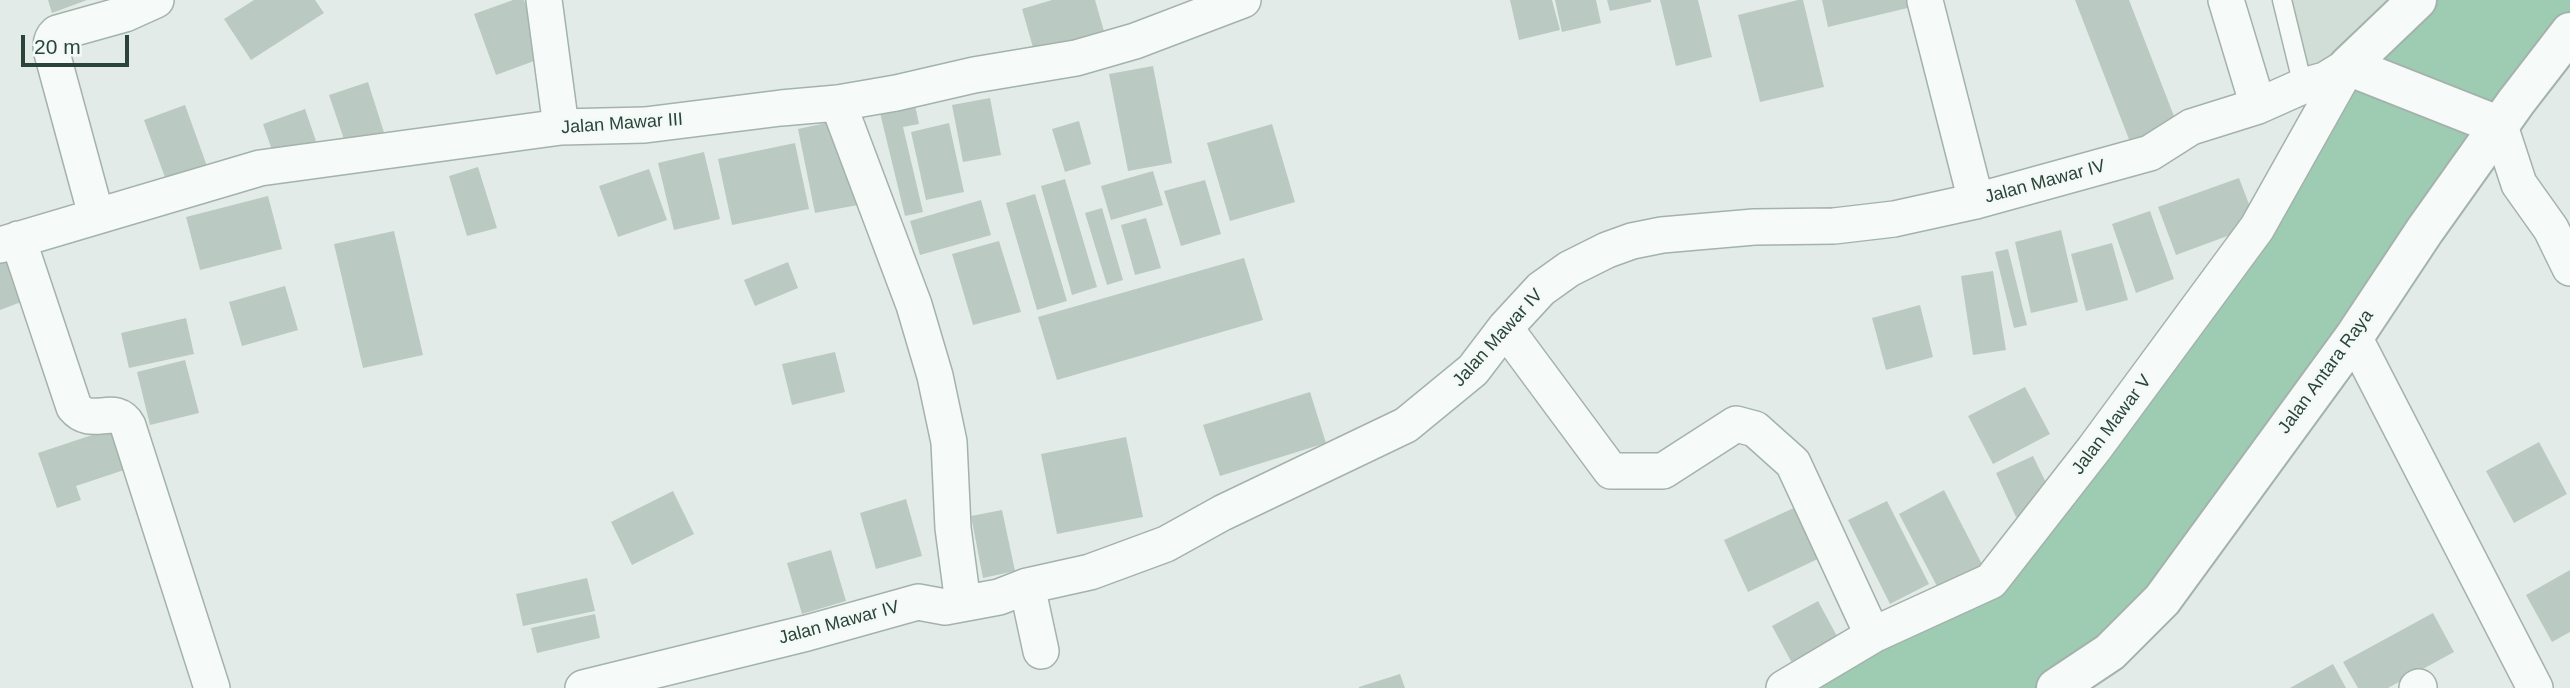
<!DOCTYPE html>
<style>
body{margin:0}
#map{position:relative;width:2570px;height:688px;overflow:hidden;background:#e3ebe8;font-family:Arial,sans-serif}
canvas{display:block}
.scale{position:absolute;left:21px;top:35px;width:108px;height:32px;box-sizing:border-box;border:4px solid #2a4439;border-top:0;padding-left:9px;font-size:21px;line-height:24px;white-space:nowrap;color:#2a4439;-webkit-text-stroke:5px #f3f9f6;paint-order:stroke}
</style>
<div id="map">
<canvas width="2570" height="688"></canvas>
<div class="scale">20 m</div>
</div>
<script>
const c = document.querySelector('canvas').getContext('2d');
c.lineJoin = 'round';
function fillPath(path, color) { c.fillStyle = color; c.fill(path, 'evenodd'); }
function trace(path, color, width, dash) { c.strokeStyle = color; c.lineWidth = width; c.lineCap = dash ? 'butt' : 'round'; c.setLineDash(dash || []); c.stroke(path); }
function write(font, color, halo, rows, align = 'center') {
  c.font = font + ' Arial,sans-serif'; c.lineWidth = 5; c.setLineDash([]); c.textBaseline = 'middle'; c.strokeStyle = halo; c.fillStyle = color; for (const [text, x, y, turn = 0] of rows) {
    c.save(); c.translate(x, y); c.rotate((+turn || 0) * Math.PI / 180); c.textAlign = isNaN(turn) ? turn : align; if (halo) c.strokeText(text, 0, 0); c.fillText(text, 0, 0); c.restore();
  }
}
fillPath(new Path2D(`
 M2282 0H2396L2303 86Z`), '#d1ddd7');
fillPath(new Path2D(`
 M2417 0H2570V28L2162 600 2053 688H1784L1991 581 2348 66Z`), '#9eccb2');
fillPath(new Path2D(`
 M48 0H87L52 13Z
 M254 0H315L324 13 251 60 224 19Z
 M513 0H524L545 57 496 75 474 14Z
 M1052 0H1095L1106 38 1036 58 1022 9Z
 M1510 0H1552L1560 30 1519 40Z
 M1555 0H1596L1601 23 1562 32Z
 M1607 0H1651V2L1610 11Z
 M1660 0H1698L1712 57 1676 66Z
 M1798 0H1803L1824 87 1760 102 1738 15Z
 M1822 0H1915L1916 6 1828 27Z
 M2075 0H2129L2179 129 2132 147Z
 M1153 66 1172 163 1128 171 1109 74Z
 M368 82 388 145 350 157 329 95Z
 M990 98 1001 155 963 162 952 105Z
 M185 105 207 166 166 180 144 120Z
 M915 105 919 124 903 127 923 212 905 216 880 113Z
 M305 109 316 141 274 156 263 124Z
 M840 120 858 205 815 213 798 129Z
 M1079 121 1091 164 1065 172 1052 129Z
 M949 123 964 192 926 200 911 132Z
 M1272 124 1295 202 1230 221 1207 143Z
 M795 143 809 209 732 225 718 159Z
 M704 152 720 219 674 230 658 163Z
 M478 167 497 228 467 236 449 176Z
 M649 169 667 220 618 237 599 186Z
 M1153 171 1163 205 1111 220 1101 186Z
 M2239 178 2257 225 2176 255 2158 207Z
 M1065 179 1097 287 1072 295 1041 186Z
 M1205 180 1221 234 1181 246 1164 191Z
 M1035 194 1067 301 1037 310 1006 203Z
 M268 196 282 249 200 270 186 217Z
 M981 200 991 235 920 255 910 221Z
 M1102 208 1123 280 1107 285 1085 213Z
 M2150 211 2174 279 2136 293 2112 224Z
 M1146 218 1161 268 1135 275 1121 225Z
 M2061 230 2078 302 2031 313 2015 242Z
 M394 231 423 355 363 368 334 244Z
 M999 241 1021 312 973 325 952 254Z
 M2112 243 2128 300 2086 311 2071 254Z
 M2008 249 2027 325 2014 328 1995 252Z
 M16 257 32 298 0 310V263Z
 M1244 258 1263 320 1057 380 1038 317Z
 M788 262 798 288 755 306 744 280Z
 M1993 271 2006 350 1973 355 1961 276Z
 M285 286 298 330 242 346 229 302Z
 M1920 305 1933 357 1886 370 1872 318Z
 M186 318 194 354 129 368 121 333Z
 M835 352 845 392 792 405 782 364Z
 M185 360 199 413 150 425 137 372Z
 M2025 387 2050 434 1993 464 1968 416Z
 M1310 392 1326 443 1220 476 1203 425Z
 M110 429 124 470 76 486 81 500 57 508 38 453Z
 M1126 437 1143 517 1057 534 1041 454Z
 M2539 442 2567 494 2514 523 2486 471Z
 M2033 456 2054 499 2016 517 1996 473Z
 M1944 490 1983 566 1938 588 1899 514Z
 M673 491 694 534 632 565 611 522Z
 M906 499 922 556 876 569 860 513Z
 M1887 501 1929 584 1890 604 1848 520Z
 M1798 506 1822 557 1748 592 1724 540Z
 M1002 510 1015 571 983 578 971 516Z
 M831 550 846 601 802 614 787 563Z
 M2570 570V632L2552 642 2526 595Z
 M587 578 595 611 523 626 516 594Z
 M1818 601 1845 651 1799 676 1772 626Z
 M2433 613 2454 652 2388 688H2358L2343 662Z
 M595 614 600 638 537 653 531 628Z
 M2333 664 2346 688H2290Z
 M1400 674 1405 688H1359V687Z`), '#bac9c2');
const service = new Path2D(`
 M2282 0 2303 86`);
const minor = new Path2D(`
 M544 0 561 127
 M2226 0 2258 106
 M1925 1 1976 201
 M838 103 914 305 935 376 949 442 953 528 963 603
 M2500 126 2519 184 2551 229 2570 268
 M96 215 55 64C52 53 47 42 57 33L125 14 156 0
 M18 239 74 407C92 429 115 402 128 426L212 688
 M0 245 260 168 561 127 645 125 781 108 838 103 896 93 974 75 1076 58 1135 41 1243 0
 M1505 328 1611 471H1663L1736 424 1755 429 1793 463 1867 623 1875 634
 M2354 337 2535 688
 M1027 586 1041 651
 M583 688 807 633 918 602 945 607 999 597 1027 586 1090 572 1166 544 1222 513 1406 425 1473 370 1505 328 1541 289 1569 269 1607 250 1632 241 1662 235 1754 227 1834 226 1894 219 1976 201 2150 153 2191 127 2258 106 2303 86 2325 80 2348 66
 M1784 688 1875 634 1991 581 2094 449 2257 228 2348 66
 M2417 688 2419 687`);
const tertiary = new Path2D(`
 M2417 0 2348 66 2500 126
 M2056 688 2110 652 2162 600 2354 337 2425 230 2516 102 2570 32`);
trace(service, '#a4b2ac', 21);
trace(minor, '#a4b2ac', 38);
trace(tertiary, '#a4b2ac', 42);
trace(service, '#f6faf8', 18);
trace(minor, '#f6faf8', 35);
trace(tertiary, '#f6faf8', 38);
write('18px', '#2a4439', '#f3f9f6', [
 ["Jalan Mawar III",622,124,-4],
 ["Jalan Mawar IV",2045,182,-15],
 ["Jalan Mawar IV",1498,338,-48],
 ["Jalan Antara Raya",2326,372,-54],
 ["Jalan Mawar V",2112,425,-53],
 ["Jalan Mawar IV",839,623,-15]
]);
</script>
